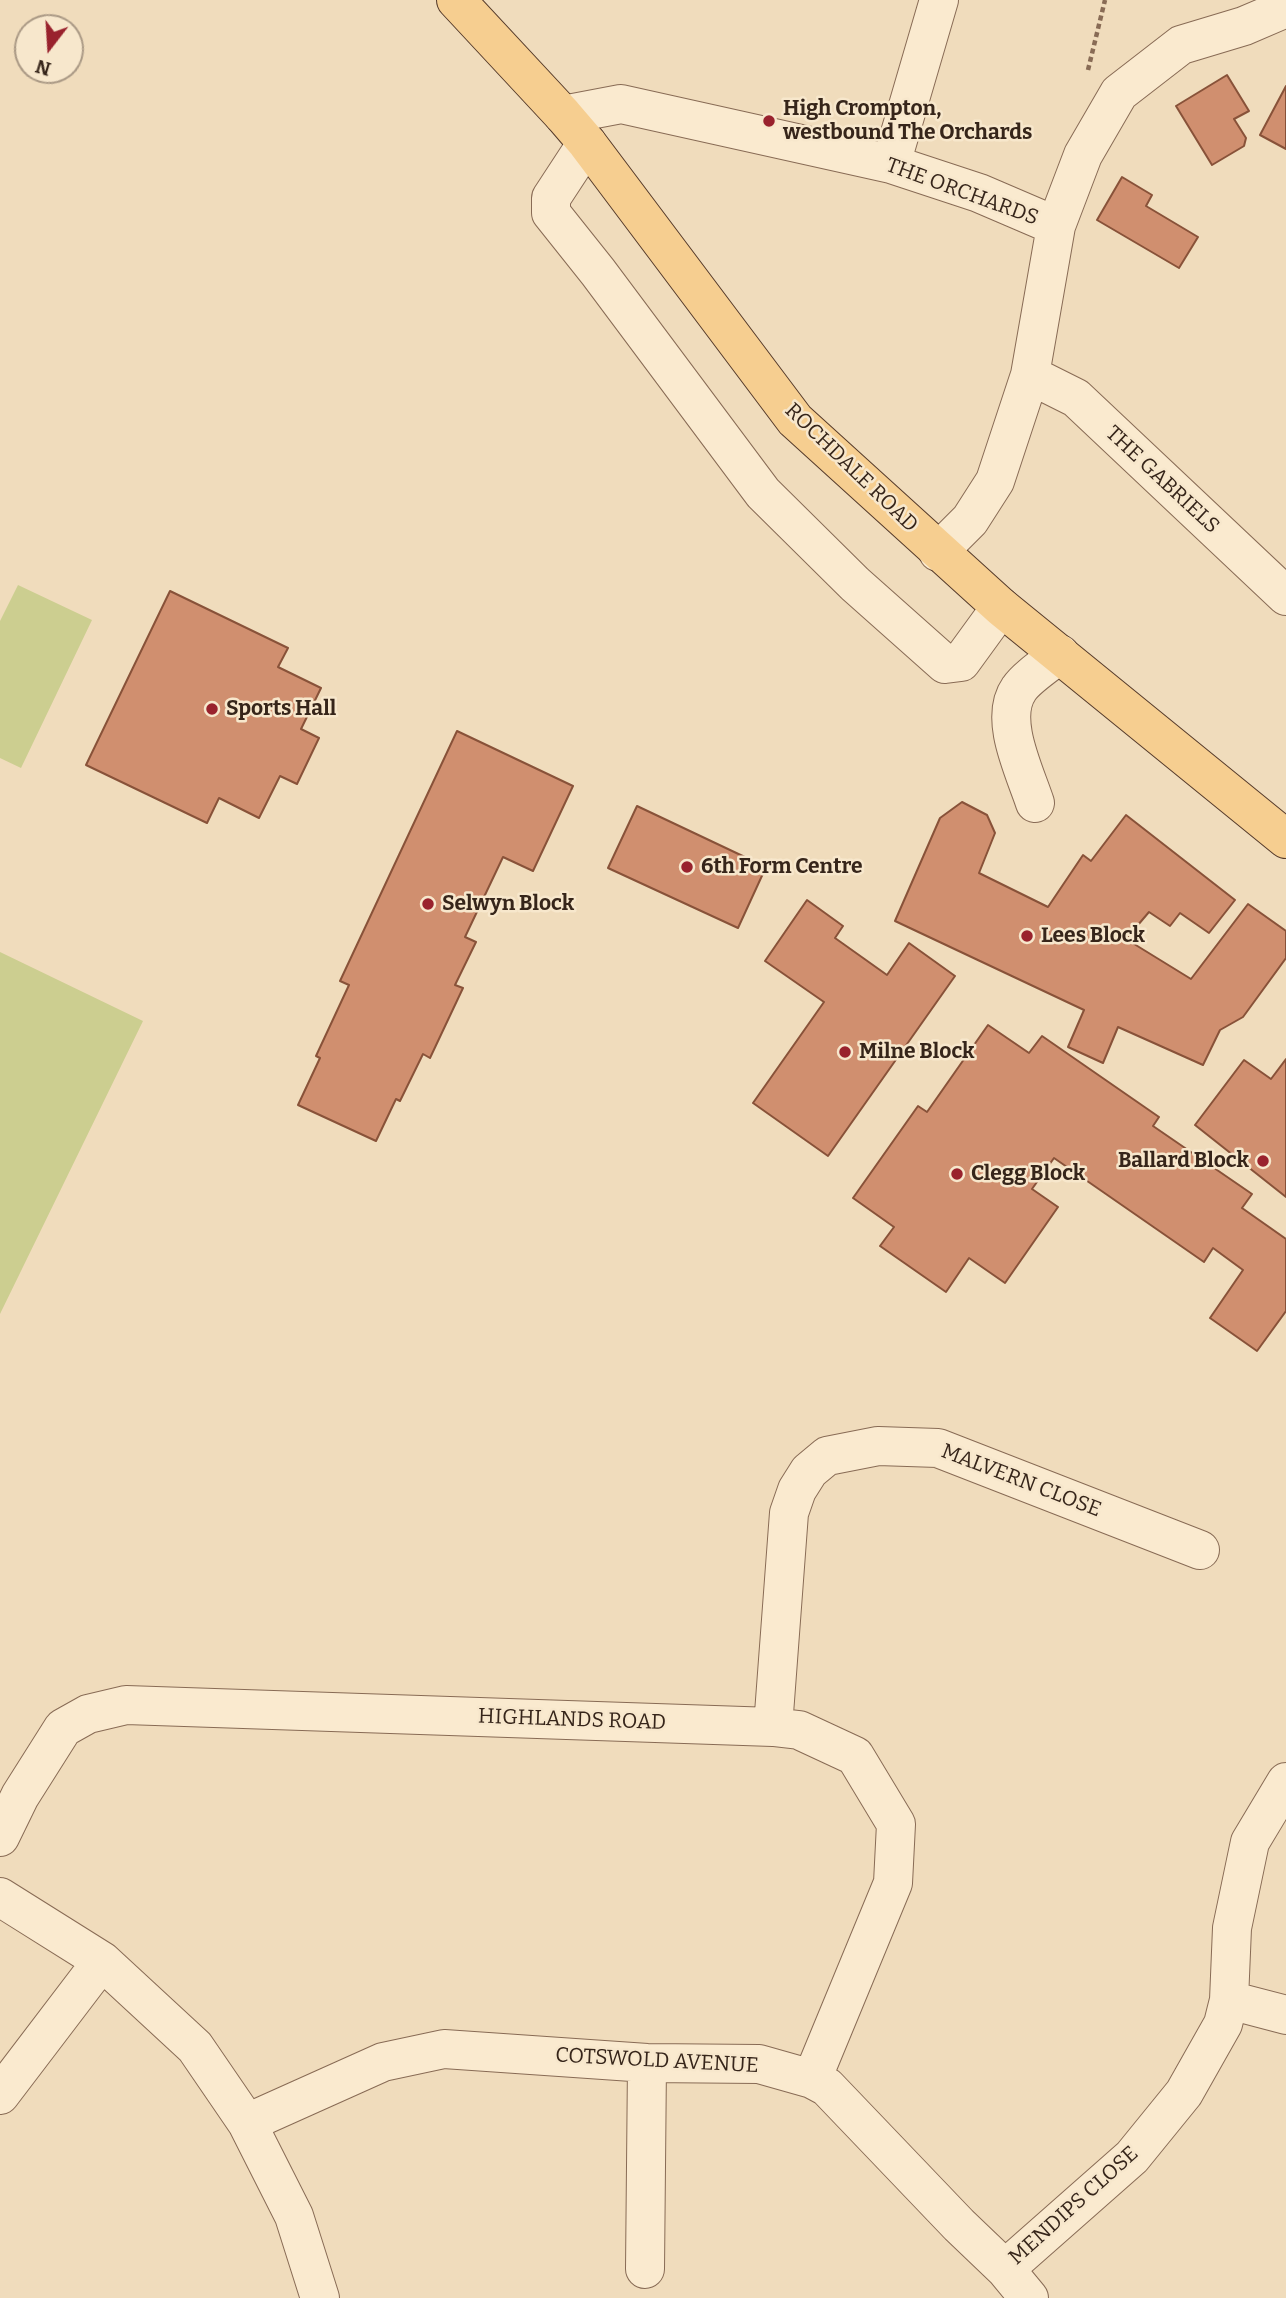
<!DOCTYPE html>
<style>
body{margin:0}
#map{position:relative;width:1286px;height:2298px;overflow:hidden;background:#f0dcbc;font-family:Bitter,serif}
canvas{display:block}
.north{position:absolute;left:14px;top:14px;width:70px;height:70px;box-sizing:border-box;background:#f7e7cc;border:2px solid #aa9985;border-radius:50%;rotate:197deg;font-size:19px;font-weight:700;line-height:28px;text-align:center;color:#36251a}
.north::after{content:'';display:block;margin:auto;width:24px;height:32px;background:#99222d;clip-path:polygon(50% 0,100% 100%,50% 72%,0 100%)}
</style>
<div id="map">
<canvas width="1286" height="2298"></canvas>
<div class="north">N</div>
</div>
<script>
const c = document.querySelector('canvas').getContext('2d');
c.lineJoin = 'round';
function fillPath(path, color) { c.fillStyle = color; c.fill(path, 'evenodd'); }
function trace(path, color, width, dash) { c.strokeStyle = color; c.lineWidth = width; c.lineCap = dash ? 'butt' : 'round'; c.setLineDash(dash || []); c.stroke(path); }
function write(font, color, halo, rows, align = 'center') {
  c.font = font + ' Bitter,serif'; c.lineWidth = 5; c.setLineDash([]); c.textBaseline = 'middle'; c.strokeStyle = halo; c.fillStyle = color; for (const [text, x, y, turn = 0] of rows) {
    c.save(); c.translate(x, y); c.rotate((+turn || 0) * Math.PI / 180); c.textAlign = isNaN(turn) ? turn : align; if (halo) c.strokeText(text, 0, 0); c.fillText(text, 0, 0); c.restore();
  }
}
fillPath(new Path2D(`
 M18 585 92 620 21 768 0 758V621Z
 M0 952 143 1021 0 1314Z`), '#ccce90');
const building = new Path2D(`
 M1227 75 1249 111 1234 119 1246 138 1244 146 1212 165 1176 106Z
 M1286 86V149L1260 135Z
 M1122 177 1152 195 1146 206 1198 237 1179 268 1097 220Z
 M170 591 288 648 278 667 321 688 301 729 319 738 297 784 280 776 259 818 219 798 207 823 86 765Z
 M457 731 573 786 533 871 503 857 465 937 476 942 455 985 463 988 430 1058 423 1054 400 1101 396 1099 376 1141 298 1105 320 1058 316 1056 349 985 340 981Z
 M962 802 987 815 995 833 979 873 1048 907 1083 855 1091 861 1126 815 1235 900 1209 933 1180 913 1170 926 1149 912 1126 939 1191 979 1248 904 1286 931V958L1243 1017 1220 1030 1203 1065 1118 1027 1103 1063 1068 1047 1084 1010 895 921 940 818Z
 M637 806 766 867 738 928 608 868Z
 M807 900 843 926 835 938 887 975 909 943 955 976 828 1156 753 1103 824 1002 765 961Z
 M988 1025 1029 1053 1042 1036 1159 1117 1153 1126 1252 1194 1242 1208 1286 1239V1311L1257 1351 1210 1318 1243 1270 1213 1248 1204 1262 1054 1158 1032 1189 1058 1207 1005 1283 969 1258 946 1292 880 1246 894 1227 853 1198 918 1106 927 1112Z
 M1286 1059V1197L1195 1125 1244 1060 1271 1079Z`);
fillPath(building, '#d08f6f');
trace(building, '#885239', 2);
const minor = new Path2D(`
 M563 115 621 104 891 164 979 193 1056 226
 M587 143 551 198V213L598 272 763 493 855 584 945 664 961 662 1001 607
 M891 164 939 0
 M1030 375 1076 398 1286 596
 M938 552 970 520 995 481 1030 375 1056 226 1083 155 1119 93 1181 45 1244 26 1286 8
 M1035 803C1025 772 998 719 1019 689 1027 677 1049 663 1060 654
 M773 1727 789 1513 797 1490 809 1471 827 1456 878 1446 938 1448 1200 1550
 M0 1837 20 1796 63 1728 88 1714 126 1705 773 1727 799 1730 855 1756 896 1824 893 1883 812 2079
 M0 1897 102 1961 195 2047 247 2123 294 2216 320 2298
 M1229 2000 1286 2015
 M0 2095 102 1961
 M247 2123 383 2062 444 2049 647 2063 759 2064 812 2079 827 2087 959 2225 1005 2269 1029 2298
 M645 2269 647 2063
 M1005 2269 1132 2157 1184 2093 1223 2024 1229 2000 1232 1928 1250 1842 1286 1782`);
const major = new Path2D(`
 M456 0 563 115 587 143 795 420 1001 607 1286 839`);
trace(minor, '#886b55', 40);
trace(major, '#553a2a', 40);
trace(new Path2D(`
 M1088 70 1105 0`), '#886b55', 4.5, [5, 3.5]);
trace(minor, '#faeacf', 38);
trace(major, '#f6ce90', 38);
for (const [x, y, r, color] of [
 [769,121,7,"#99222d"],
 [212,709,7,"#99222d"],
 [687,867,7,"#99222d"],
 [428,904,7,"#99222d"],
 [1027,936,7,"#99222d"],
 [845,1052,7,"#99222d"],
 [1263,1161,7,"#99222d"],
 [957,1174,7,"#99222d"]
]) { const dot = new Path2D(); dot.arc(x, y, r, 0, 2 * Math.PI); c.fillStyle = color; c.fill(dot); trace(dot, '#f7e7cc', 2.5); }
write('bold 21px', '#36251a', '#f7e7cc', [
 ["High Crompton,",783,109],
 ["westbound The Orchards",783,133],
 ["Sports Hall",226,709],
 ["6th Form Centre",701,867],
 ["Selwyn Block",442,904],
 ["Lees Block",1041,936],
 ["Milne Block",859,1052],
 ["Ballard Block",1249,1161,"right"],
 ["Clegg Block",971,1174]
], 'left');
write('21px', '#36251a', '#f7e7cc', [
 ["THE ORCHARDS",962,192,20],
 ["ROCHDALE ROAD",851,468,44],
 ["THE GABRIELS",1162,480,43],
 ["MALVERN CLOSE",1021,1481,21],
 ["HIGHLANDS ROAD",572,1720,2],
 ["COTSWOLD AVENUE",657,2061,3],
 ["MENDIPS CLOSE",1074,2206,-42]
]);
</script>
